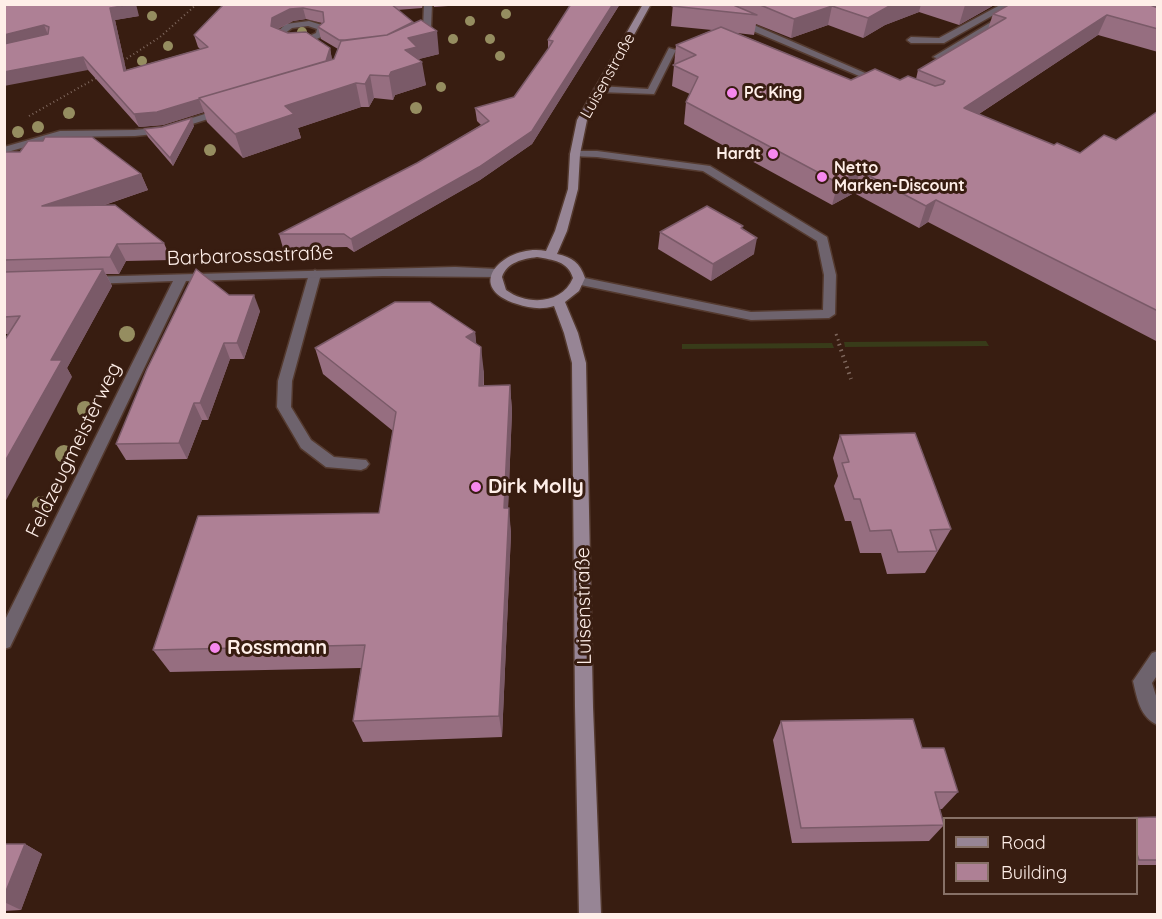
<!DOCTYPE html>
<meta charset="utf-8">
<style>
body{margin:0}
#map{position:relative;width:1162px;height:919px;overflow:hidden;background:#381d11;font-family:Quicksand,sans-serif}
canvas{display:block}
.frame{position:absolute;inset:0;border:6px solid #feeee8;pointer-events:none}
.legend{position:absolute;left:943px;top:817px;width:195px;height:78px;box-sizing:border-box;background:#381d11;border:2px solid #877167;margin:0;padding:8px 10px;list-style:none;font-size:18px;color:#feeee8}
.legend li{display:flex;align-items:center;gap:12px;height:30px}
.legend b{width:30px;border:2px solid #877167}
</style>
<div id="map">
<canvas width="1162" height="919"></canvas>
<div class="frame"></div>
<ul class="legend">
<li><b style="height:8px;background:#978595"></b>Road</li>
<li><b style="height:16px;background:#ae8095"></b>Building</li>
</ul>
</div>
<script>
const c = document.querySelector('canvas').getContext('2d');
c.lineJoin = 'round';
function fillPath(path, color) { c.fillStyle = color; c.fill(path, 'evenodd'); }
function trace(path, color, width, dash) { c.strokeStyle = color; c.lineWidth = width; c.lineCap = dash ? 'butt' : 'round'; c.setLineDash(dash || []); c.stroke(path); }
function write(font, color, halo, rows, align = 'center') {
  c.font = font + ' Quicksand,sans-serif'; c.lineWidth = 6; c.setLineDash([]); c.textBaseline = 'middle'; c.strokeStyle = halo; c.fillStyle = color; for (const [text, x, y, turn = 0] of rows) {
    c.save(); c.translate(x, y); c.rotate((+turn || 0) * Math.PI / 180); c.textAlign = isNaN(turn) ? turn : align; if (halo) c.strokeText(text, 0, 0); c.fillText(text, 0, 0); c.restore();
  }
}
fillPath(new Path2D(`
 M986 341 989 346 845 347 844 342Z
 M832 343 834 348 682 349V344Z`), '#383b19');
const service = new Path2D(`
 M1002 4H1013L944 43H911L907 40 911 37 939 38Z
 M1021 4H1032L940 59 933 57Z
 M734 19H740L886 82 878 84 734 23Z
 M669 48 676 50 654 94 599 92 594 89 599 86 648 89Z
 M575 151H597L710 166 827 237 836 275 835 314 829 318 751 320 576 284 574 281 580 277 751 312 823 310 824 275 817 241 703 171 597 157 571 156 570 154Z
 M315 270 321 274 292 381 291 407 311 440 334 457 366 460 369 464 366 468 361 470 326 467 301 448 277 407 278 381 309 274Z
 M1158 651V674L1152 683 1158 702V725C1140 718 1137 698 1133 681L1152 653Z`);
const minor = new Path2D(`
 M424 4H432L431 29 418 43 414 40 423 29Z
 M309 21 325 26 323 36C308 44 288 49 275 34L286 24ZM308 26 317 29 316 33C306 38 294 41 284 34L292 28Z
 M224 108 227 109V113L164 133 135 136 60 137 4 153V147L60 131 135 130 163 127Z
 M455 267 497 269 503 273 497 277 383 276 186 281 10 647 4 649V622L173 281 89 284 83 280 85 277Z`);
const secondary = new Path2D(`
 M643 4H651L587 120 580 154 578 189 567 231 557 254C572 257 580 263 585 278L579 291 565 302 578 333 586 363 593 707 601 914H579L575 707 572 363 564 333 554 306C541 310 529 308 517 304 460 286 507 243 546 251L555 231 568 189 570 154 577 120ZM537 257C553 260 568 261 573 278 562 304 528 306 506 290L502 277C507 262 523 259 537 257Z`);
trace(service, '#543a2f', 3);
trace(minor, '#543a2f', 3);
trace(secondary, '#543a2f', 3);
trace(new Path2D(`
 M120 63 160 37 197 4
 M29 116 98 77`), '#7f685e', 2, [1, 3]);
trace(new Path2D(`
 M836 334 840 345`), '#7f685e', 3, [1.5, 4]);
trace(new Path2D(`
 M839 344 851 379`), '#7f685e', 4, [1.5, 4.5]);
fillPath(service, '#6e636d');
fillPath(minor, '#6e636d');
fillPath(secondary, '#978595');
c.fillStyle = '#958d60';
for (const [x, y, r] of [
 [506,14,5],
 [152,16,5],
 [470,21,5],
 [302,32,5],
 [453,39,5],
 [490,39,5],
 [168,46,5],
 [500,56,5],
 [142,61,5],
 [441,87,5],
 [416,108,6],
 [69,113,6],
 [38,127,6],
 [18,132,6],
 [210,150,6],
 [127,334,8],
 [85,409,8],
 [64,454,9],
 [41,505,9]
]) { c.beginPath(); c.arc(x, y, r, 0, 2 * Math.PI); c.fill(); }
fillPath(new Path2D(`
 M4 4 139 16 115 20 126 70 200 49 198 47 194 35 224 4H423L422 8 397 10 413 22 439 54 419 59 426 85 395 95 393 100 374 98 369 107H361L298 128 301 138 243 158 207 122 204 112 163 125 139 127 88 70ZM306 19 322 23 318 27 321 39 338 49 334 59 332 60 330 48 288 33 278 29 293 21Z
 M434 4H476L434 7Z
 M571 4H620L532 144 480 180 354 252 347 247 283 248 279 234 417 163 481 125 477 121 475 108 514 97 548 49V40Z
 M673 4H996L959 25 919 12 885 25 863 38 828 25 791 38 756 24 754 35 737 33 851 80H900L916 79 918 70 988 29 993 14 1010 4H1158V52L1098 35 979 114 1054 145 1080 153 1116 140 1158 111V342L928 222 919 228 854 193 832 205 684 124 686 102 690 94 672 86 676 45 712 30 671 26Z
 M194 126 173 166 148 137 144 129 162 127Z
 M43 141 141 174 148 190 102 206 164 243 171 260 126 261 119 274H106L112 286 67 368 72 377 9 334H4V152H20Z
 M743 229 754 254 711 281 658 249 660 232Z
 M229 295 260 311 244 359H230L208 420H202L187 459 126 460 116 444Z
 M475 332 476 344 484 373V385H510L512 411 508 508 511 533 502 737 363 742 353 721 361 668 170 672 153 650 379 513 393 431 323 374 315 348Z
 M840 435 951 529 925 573 887 574 881 553H860L851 521H845L834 486 838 476 833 458Z
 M781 721 922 748 958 792 942 809H940L944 825 929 841 792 843 773 740Z
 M1158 817V865H1137V819H1120Z
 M4 844H25L42 854 21 910 4 911Z`), '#966e80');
fillPath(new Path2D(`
 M136 4 139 16 115 20 129 83 124 71 110 8Z
 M613 4H620L532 144 480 180 354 252 351 239 479 167Z
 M893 4H921L919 12 885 25 863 38 868 18Z
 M967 4H996L959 25 965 5Z
 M832 6 828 25 791 38 794 19Z
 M303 8 306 19 293 21 275 30 271 26 272 18 290 9Z
 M1107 15 1098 35 956 129 964 108Z
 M44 25 49 37 4 49V35Z
 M437 31 439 54 419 59 420 63 422 62 426 85 395 95 393 100 389 76 405 50 408 38Z
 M330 48 332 60 211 110Z
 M83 57 88 70 4 86V72Z
 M370 75 374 98 369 107 365 84Z
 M356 83 361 107 298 128 301 138 243 158 235 134 285 106Z
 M199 99 204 112 163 125 139 127 134 114Z
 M192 118 194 126 173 166 170 158Z
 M860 171 854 193 832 205 838 183Z
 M141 174 148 190 51 223 42 206Z
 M936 200 928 222 919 228 926 206Z
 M757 238 754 254 711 281 713 264Z
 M117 244 126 261 119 274 110 257Z
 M103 269 112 286 67 368 72 377 4 504V463L51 360Z
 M254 295 260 311 244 359 237 343Z
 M475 332 478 358 466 337Z
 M224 343 230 359 208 420 200 403Z
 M481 347 484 373 482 411 479 386Z
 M510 385 512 411 507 533 504 508Z
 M194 403 202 420 187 459 179 443Z
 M509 508 511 533 502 737 499 716Z
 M25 844 42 854 21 910 4 902V896Z`), '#7a5a68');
const building = new Path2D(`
 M4 4H134L110 8 124 71 208 47 194 35 224 4H391L413 22 387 35 345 40H339L318 27 324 22 323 12 303 8 290 9 272 18 271 26 288 33 306 32 330 48 326 61 199 98 200 99 157 112 134 114 83 57 4 72V44L48 34 49 27 44 25 4 35Z
 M571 4H613L532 131 479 167 351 239 344 234H279L417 163 489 121 475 108 514 97 548 49 553 41 548 40Z
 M673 4H731L757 15 672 6Z
 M758 4H893L868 18 832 6 794 19Z
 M1010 4H1148L1158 8V29L1107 15 964 108 1054 145 1057 143 1080 153 1104 135 1116 140 1158 111V311L936 200 926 206 860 171 838 183 686 102 698 77 673 65 696 55 676 45 721 27 851 80 875 69 900 80 908 76 935 86 943 84 945 81 918 70 1006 18 993 14Z
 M421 20 437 31 408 38 417 47 405 50 422 62 391 72 389 76 370 75 365 84 356 83 285 106 294 114 235 134 199 98 334 59 341 41 387 35Z
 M192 118 170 158 144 129 162 127Z
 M45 137H92L141 174 42 206 115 205 164 243 117 244 110 257 4 260V152H20L28 141H43Z
 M707 206 743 226 741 228 757 238 713 264 660 232Z
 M103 269 51 360H62L4 463V341L20 316 4 317V272Z
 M196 269 229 295H254L237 343H224L200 403H194L179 443 116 444 147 369Z
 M395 302H430L475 332 466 337 481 347 479 386 510 385 504 508H509L499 716 353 721 365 645 153 650 198 516 379 513 396 412 315 348Z
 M915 433 951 529 930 530 937 551 898 552 891 530 870 531 860 499H854L842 463 849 462 840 435Z
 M913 719 922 748H944L958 792H935L944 825 801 828 781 721Z
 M1158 817V860H1139L1137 854V819L1121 818Z
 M4 844H25L4 896Z`);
fillPath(building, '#ae8095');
trace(building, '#7a5a68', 1.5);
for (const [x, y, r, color] of [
 [732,93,6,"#f688ed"],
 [773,154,6,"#f688ed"],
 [822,177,6,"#f688ed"],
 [476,487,6,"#f688ed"],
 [215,648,6,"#f688ed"]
]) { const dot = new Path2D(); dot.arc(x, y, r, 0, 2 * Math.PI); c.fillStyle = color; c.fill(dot); trace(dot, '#381d11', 2); }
write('16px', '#feeee8', '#381d11', [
 ["Luisenstraße",608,76,-61]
]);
write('bold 16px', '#feeee8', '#381d11', [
 ["PC King",744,93],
 ["Hardt",761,154,"right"],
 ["Netto",834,168],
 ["Marken-Discount",834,186]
], 'left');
write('20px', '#feeee8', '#381d11', [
 ["Barbarossastraße",250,256,-2],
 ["Feldzeugmeisterweg",74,450,-64],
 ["Luisenstraße",584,606,-91]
]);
write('bold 20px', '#feeee8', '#381d11', [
 ["Dirk Molly",488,487],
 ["Rossmann",227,648]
], 'left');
</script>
